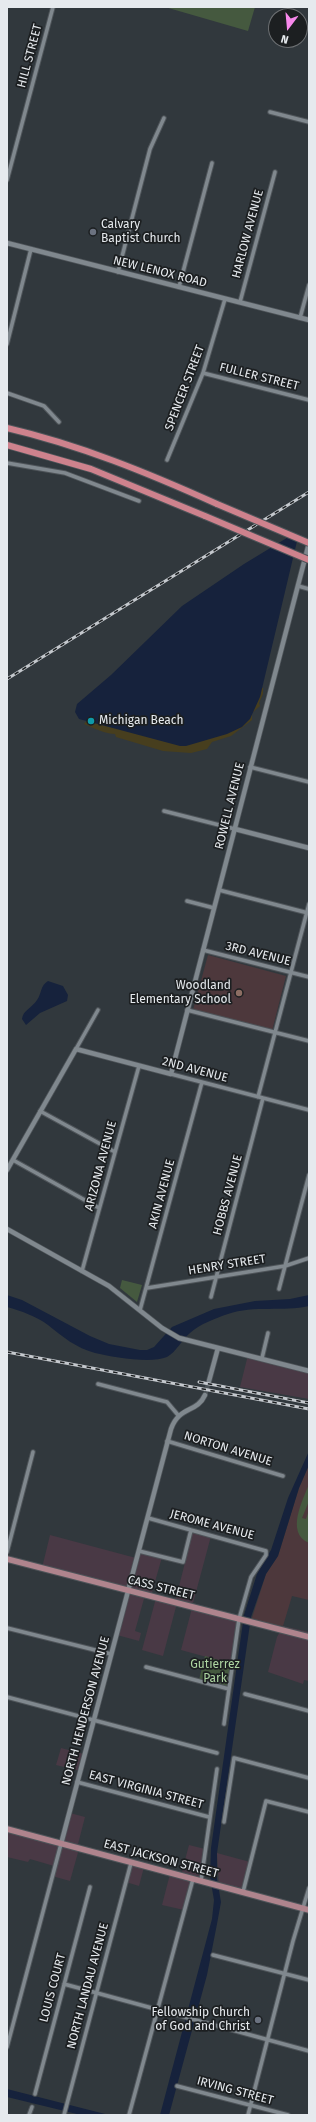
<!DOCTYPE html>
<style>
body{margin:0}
#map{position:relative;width:316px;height:2122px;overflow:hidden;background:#31383d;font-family:"Fira Sans",sans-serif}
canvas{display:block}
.frame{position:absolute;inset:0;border:8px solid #e6eaee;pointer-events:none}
.north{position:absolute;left:268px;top:8px;width:40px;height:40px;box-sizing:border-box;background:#1c1f21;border:1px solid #6d7073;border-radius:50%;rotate:196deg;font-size:11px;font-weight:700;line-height:16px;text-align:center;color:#e6eaee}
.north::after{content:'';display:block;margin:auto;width:14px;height:18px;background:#f788eb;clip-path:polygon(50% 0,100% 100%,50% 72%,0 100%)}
</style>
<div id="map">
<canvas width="316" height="2122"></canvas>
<div class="frame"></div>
<div class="north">N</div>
</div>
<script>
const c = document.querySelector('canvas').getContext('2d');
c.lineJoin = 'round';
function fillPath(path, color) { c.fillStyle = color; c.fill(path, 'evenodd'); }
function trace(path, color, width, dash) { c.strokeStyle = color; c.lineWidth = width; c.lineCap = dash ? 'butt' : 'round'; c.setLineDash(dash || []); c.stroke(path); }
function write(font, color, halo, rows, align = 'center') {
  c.font = font + ' "Fira Sans",sans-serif'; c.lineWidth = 3.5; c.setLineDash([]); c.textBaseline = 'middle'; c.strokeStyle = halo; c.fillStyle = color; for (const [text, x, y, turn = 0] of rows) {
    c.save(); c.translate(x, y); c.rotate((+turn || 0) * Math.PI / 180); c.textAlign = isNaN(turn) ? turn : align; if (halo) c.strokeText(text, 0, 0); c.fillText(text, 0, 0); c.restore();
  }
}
fillPath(new Path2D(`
 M248 1355 309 1371V1399L240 1387Z
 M193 1531 211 1536 192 1607 175 1602Z
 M50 1535 136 1558 128 1590 42 1568Z
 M139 1551 162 1557 151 1596 129 1591Z
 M129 1591 145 1595 135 1631 141 1633 139 1641 117 1635Z
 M156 1598 177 1603 163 1656 142 1650Z
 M192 1608 237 1619 232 1664 181 1650Z
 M283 1626 309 1632V1681L304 1680 303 1684 268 1672 277 1637Z
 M61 1748 84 1754 80 1771 56 1765Z
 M70 1813 85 1817 77 1848 61 1844Z
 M7 1829 79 1849 70 1881 52 1876 54 1866 30 1859 28 1862 7 1857Z
 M189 1845 205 1849 201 1881 181 1875Z
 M217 1853 250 1862 243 1893 219 1887Z
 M131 1863 144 1867 139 1886 126 1882Z
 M170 1874 192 1879 184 1910 162 1905Z`), '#493945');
fillPath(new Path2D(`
 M208 955 286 976 272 1031 193 1010Z
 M309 1465V1600L292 1596 283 1626 251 1621 266 1574 278 1556 299 1488Z`), '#4d383c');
fillPath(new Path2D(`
 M165 7H255L248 31Z
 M122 1280 142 1285 137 1302 120 1288Z
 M309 1484V1501L302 1518 306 1519 309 1510V1543C285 1533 303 1500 309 1484Z
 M205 1656 232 1664 229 1689 199 1680Z`), '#45593f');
fillPath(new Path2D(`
 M261 688H263V694L259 703 260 706 252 713V720L231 736 212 742 207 749 191 753 163 751 116 737 115 734C106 734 93 728 84 724L88 719 259 697 261 694Z`), '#473e1e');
fillPath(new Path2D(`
 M295 533 298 537 260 697 250 719 242 727 227 734 186 746H180L79 719 75 712 77 704 111 675 182 606 244 564Z
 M48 981 63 986 68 995 67 1001 40 1013 26 1025 22 1019C23 1010 32 1008 37 1000 42 993 40 986 48 981Z
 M7 1295 22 1300 90 1336 109 1344 140 1350H147L154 1347 172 1327 214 1309 255 1301 290 1299 309 1295V1306C283 1312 254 1305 228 1314 216 1318 200 1324 190 1333 182 1340 176 1352 167 1357 151 1364 112 1357 95 1353 76 1348 63 1337 48 1325 36 1316 21 1311 7 1307Z
 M309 1451V1465L299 1488 278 1556 266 1574 251 1617 217 1853V1879L221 1902 217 1924 207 1975 169 2115H160L212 1919 214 1900 210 1877 211 1848 244 1615 257 1574 271 1550 288 1498Z
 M7 2089 109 2115H81L7 2097Z`), '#16223c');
trace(new Path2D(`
 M205 1395 209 1381`), '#4c5358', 4.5, [4.5, 2]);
const minor = new Path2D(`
 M270 112 309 122
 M7 180 53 7
 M118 272 150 149 164 118
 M179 287 212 163
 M240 302 275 172
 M300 318 309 285
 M7 344 31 249
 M203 373 309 400
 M7 393 44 406 59 422
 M167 460 203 373 225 299
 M7 463 65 473 139 501
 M298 586 309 589
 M250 767 309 782
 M164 811 235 829
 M219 890 308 913
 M187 901 214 908
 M203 950 309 977
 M187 1010 309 1041
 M76 1049 98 1010
 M171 1074 309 1110
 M258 1097 309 904
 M40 1111 115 1152
 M13 1160 99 1208
 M82 1271 139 1066
 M147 1288 285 1266 309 1258
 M279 1289 309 1175
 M211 1297 263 1098
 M140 1310 202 1082
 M262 1358 268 1333
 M98 1384 167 1402 178 1415
 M167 1441 283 1476
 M148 1518 266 1551V1555L251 1577 239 1619 224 1724
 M139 1551 183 1562 191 1530
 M7 1552 33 1452
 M7 1628 111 1654
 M146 1667 229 1689
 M245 1694 309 1711
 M7 1697 217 1753
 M77 1782 209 1817
 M224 1822 234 1758 309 1778
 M201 1881 217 1769
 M243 1892 266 1801 309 1812
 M213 1955 309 1980
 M64 1984 309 2051
 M7 2047 61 1844
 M177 2086 288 2115
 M35 2094 90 1887
 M29 2115 32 2107
 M64 2115 131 1863
 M129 2115 193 1879
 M248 2115 293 1941 309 1888`);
const tertiary = new Path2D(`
 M7 243 309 320
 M235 829 309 848
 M7 1170 76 1049 171 1074 309 543
 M7 1229 109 1286 162 1328 179 1338 309 1371
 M209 1381 218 1348
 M61 1844 171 1429C179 1406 197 1413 205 1395`);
const primary = new Path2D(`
 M7 1559 309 1637
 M7 1829 309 1910`);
const motorway = new Path2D(`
 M7 428C80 445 148 473 217 504
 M7 445 91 469 205 516`);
trace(minor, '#4e5459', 5.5);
trace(tertiary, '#4e5459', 6);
trace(primary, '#4e5459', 8);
trace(motorway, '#4e5459', 8);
trace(minor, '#80888e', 3.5);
trace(tertiary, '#80888e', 4.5);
trace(primary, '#af848d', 5.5);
trace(motorway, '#ce828d', 6);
const rail = new Path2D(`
 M7 679 309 492
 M7 1352 309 1409
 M199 1382 309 1403`);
trace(rail, '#c4c8cd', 3);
trace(rail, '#1c1f21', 1.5, [4.5]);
const motorwayBridge = new Path2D(`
 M217 504 309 543
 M205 516 309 560`);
trace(motorwayBridge, '#4e5459', 8, []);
trace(motorwayBridge, '#ce828d', 6);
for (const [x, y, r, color] of [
 [93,232,4,"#6b7280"],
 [91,721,4,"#0f9aa8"],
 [239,993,4,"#8d6e63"],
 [258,2020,4,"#6b7280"]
]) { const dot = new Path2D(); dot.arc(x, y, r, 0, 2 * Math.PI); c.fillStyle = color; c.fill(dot); trace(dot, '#1c1f21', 1.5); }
write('12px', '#e6eaee', '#1c1f21', [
 ["HILL STREET",30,56,-75],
 ["HARLOW AVENUE",248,234,-75],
 ["NEW LENOX ROAD",160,272,14],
 ["FULLER STREET",259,377,14],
 ["SPENCER STREET",185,388,-69],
 ["ROWELL AVENUE",230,806,-76],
 ["3RD AVENUE",258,954,14],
 ["2ND AVENUE",195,1070,15],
 ["ARIZONA AVENUE",101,1166,-75],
 ["AKIN AVENUE",162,1194,-75],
 ["HOBBS AVENUE",228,1195,-75],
 ["HENRY STREET",227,1265,-9],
 ["NORTON AVENUE",228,1449,17],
 ["JEROME AVENUE",212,1525,15],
 ["CASS STREET",161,1588,14],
 ["NORTH HENDERSON AVENUE",86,1711,-75],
 ["EAST VIRGINIA STREET",146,1790,15],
 ["EAST JACKSON STREET",161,1859,15],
 ["NORTH LANDAU AVENUE",88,1986,-75],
 ["LOUIS COURT",53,1988,-75],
 ["IRVING STREET",235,2091,15]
]);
write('12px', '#e6eaee', '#1c1f21', [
 ["Calvary",101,225],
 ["Baptist Church",101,239],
 ["Michigan Beach",99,721],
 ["Woodland",231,986,"right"],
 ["Elementary School",231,1000,"right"],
 ["Fellowship Church",250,2013,"right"],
 ["of God and Christ",250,2027,"right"]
], 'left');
write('12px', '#aed6a2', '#1c1f21', [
 ["Gutierrez",215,1665],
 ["Park",215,1679]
]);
</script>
